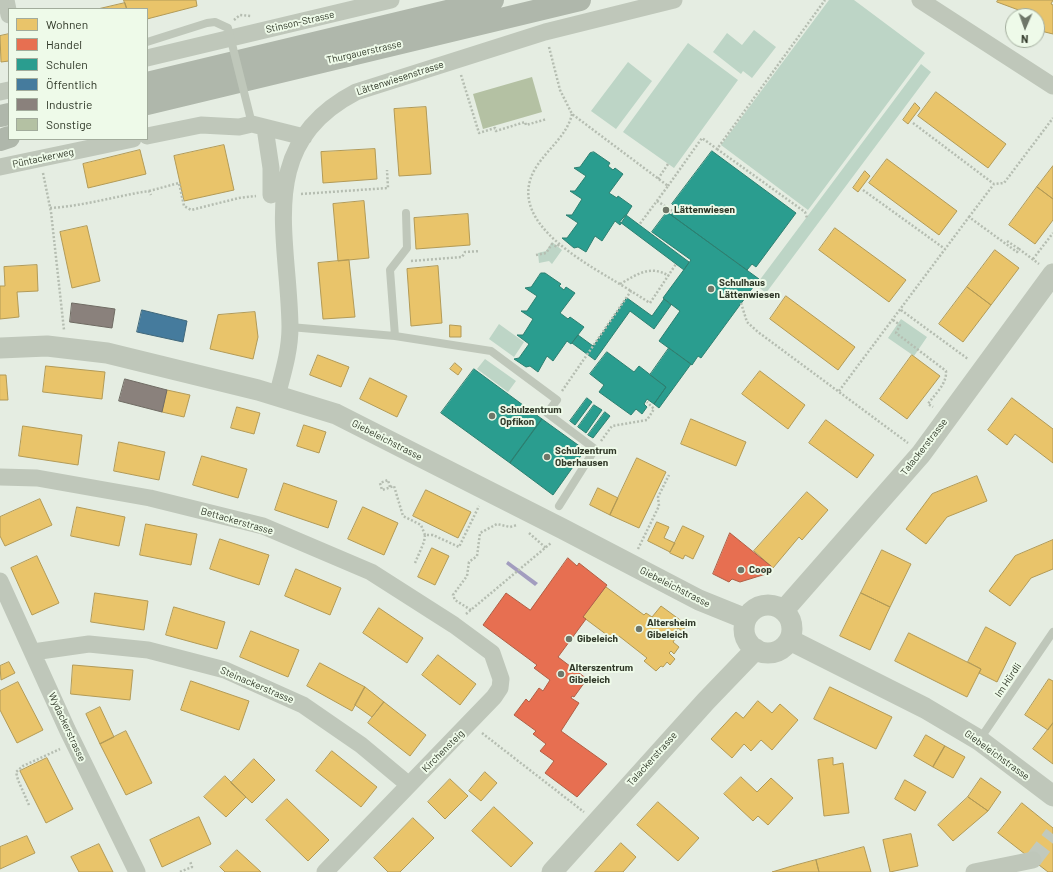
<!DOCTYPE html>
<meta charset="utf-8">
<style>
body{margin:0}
#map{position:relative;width:1053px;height:872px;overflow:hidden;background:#e5ede2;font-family:Barlow,sans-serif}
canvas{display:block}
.legend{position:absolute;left:8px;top:8px;width:140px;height:132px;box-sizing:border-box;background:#eefae9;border:1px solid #a2ac9c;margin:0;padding:5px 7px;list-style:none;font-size:12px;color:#303828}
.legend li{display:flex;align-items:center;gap:8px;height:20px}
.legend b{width:20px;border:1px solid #a2ac9c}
.north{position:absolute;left:1005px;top:8px;width:40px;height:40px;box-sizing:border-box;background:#eefae9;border:1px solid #a2ac9c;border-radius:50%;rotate:182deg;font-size:11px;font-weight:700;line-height:16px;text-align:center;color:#303828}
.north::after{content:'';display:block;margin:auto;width:14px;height:18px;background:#6f7769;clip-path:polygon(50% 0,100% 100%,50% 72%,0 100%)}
</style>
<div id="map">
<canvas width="1053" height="872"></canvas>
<ul class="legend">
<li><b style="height:11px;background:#e9c46a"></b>Wohnen</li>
<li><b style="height:11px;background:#e76f51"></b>Handel</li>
<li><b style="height:11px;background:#2a9d8f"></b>Schulen</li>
<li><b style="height:11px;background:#457b9d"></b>Öffentlich</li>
<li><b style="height:11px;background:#8a817c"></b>Industrie</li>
<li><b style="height:11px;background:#b4c1a3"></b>Sonstige</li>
</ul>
<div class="north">N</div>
</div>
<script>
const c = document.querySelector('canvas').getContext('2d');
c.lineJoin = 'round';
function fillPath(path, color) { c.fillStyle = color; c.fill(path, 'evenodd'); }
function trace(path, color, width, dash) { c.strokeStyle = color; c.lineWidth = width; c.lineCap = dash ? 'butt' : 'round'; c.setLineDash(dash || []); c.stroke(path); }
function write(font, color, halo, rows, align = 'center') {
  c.font = font + ' Barlow,sans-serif'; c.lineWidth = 4; c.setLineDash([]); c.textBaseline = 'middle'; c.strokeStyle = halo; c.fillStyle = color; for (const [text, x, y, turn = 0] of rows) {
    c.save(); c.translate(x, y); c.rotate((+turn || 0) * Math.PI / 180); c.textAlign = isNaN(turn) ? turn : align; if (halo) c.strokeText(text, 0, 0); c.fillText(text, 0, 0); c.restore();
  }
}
fillPath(new Path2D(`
 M829 0H854L925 53 808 210 721 145Z
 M754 30 776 47 752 78 743 71 741 74 713 52 727 33 742 45Z
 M688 43 738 80 674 168 623 132Z
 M628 62 652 81 616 129 591 111Z
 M921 64 931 72 766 293 756 285Z
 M552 242 562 250 552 264 549 261 539 263 538 253 546 251Z
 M901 319 927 337 914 356 888 338Z
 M499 324 524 342 514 357 489 339Z
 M485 359 516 381 508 392 477 369Z`), '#bdd5c6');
fillPath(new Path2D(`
 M508 561 538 583 535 586 506 564Z`), '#a29dbf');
const homes = new Path2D(`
 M124 0H196L197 6 147 19V9H127Z
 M998 0H1053L1051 4 1053 5V34L1041 31 1043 25 1037 23V16H1023L1024 12 997 2Z
 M125 3 127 9H98Z
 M9 34V61L1 62 0 36Z
 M936 92 1006 144 988 168 918 116Z
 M915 103 920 108 908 124 903 120Z
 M426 107 431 174 399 176 394 109Z
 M224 145 234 190 184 201 174 156Z
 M375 149 377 179 323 183 321 152Z
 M140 150 146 174 88 188 83 164Z
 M887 159 957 211 939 235 869 183Z
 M1053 166V199L1037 187Z
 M865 171 870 176 858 192 853 188Z
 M1037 187 1053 199V220L1035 244 1009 225Z
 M364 201 369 258 338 261 333 204Z
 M468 214 470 245 416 249 414 218Z
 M87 226 100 281 72 288 60 232Z
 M835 228 906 280 889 302 819 250Z
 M995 250 1019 268 991 305 967 287Z
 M349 260 355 317 323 319 318 263Z
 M37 265 38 291 17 292 19 317 0 319V286H5L4 267Z
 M438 266 442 323 411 326 407 269Z
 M967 287 991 305 963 342 939 324Z
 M786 296 855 347 838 370 770 319Z
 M255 312 258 337 253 359 210 349 218 315Z
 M450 325 461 326V337H450Z
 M318 355 349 367 341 387 310 375Z
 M912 355 940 376 907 419 880 399Z
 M455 363 462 369 458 375 450 369Z
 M46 366 105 372 102 399 43 392Z
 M760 371 805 405 788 429 742 394Z
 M0 375H6L8 400H0Z
 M370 378 407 396 397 417 360 399Z
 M167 390 190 395 184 417 162 412Z
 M1012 398 1053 429V463L1015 434 1007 445 988 430Z
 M237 407 260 413 254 434 231 428Z
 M691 419 746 442 736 466 681 444Z
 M826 420 874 455 857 478 809 443Z
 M304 425 326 432 319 453 297 446Z
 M23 426 82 435 78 465 19 456Z
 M119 442 165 452 159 480 114 471Z
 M202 456 247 469 238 498 193 485Z
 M637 458 666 472 639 528 610 515Z
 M977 476 987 501 947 517 926 544 906 529 932 494Z
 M284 483 337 501 328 528 275 510Z
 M598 488 618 498 610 515 590 505Z
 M426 490 471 512 458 538 413 516Z
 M807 492 828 510 802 540 799 537 773 568 754 551Z
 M40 499 52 525 5 546 0 536V517Z
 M77 507 125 517 119 546 71 536Z
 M363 507 398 523 384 555 348 539Z
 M657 522 669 527 664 538 675 543 670 552 648 541Z
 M146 524 197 534 191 565 140 555Z
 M683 526 704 536 693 559 685 555 683 559 670 553Z
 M220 539 269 555 259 585 210 569Z
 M1053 540V569L1031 578 1010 606 989 591 1015 556Z
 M432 548 449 556 435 585 418 577Z
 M882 550 911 564 890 607 861 593Z
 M37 556 59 603 32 615 11 568Z
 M296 569 341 588 330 615 285 596Z
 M606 587 644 615 646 613 652 617 661 606 687 625 682 631 678 628 677 630 679 633 673 642 679 647 674 654 671 651 669 653 675 659 670 665 667 662 663 667 661 666 656 671 644 661 647 658 619 636 615 641 583 617Z
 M95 593 148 601 144 630 91 622Z
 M861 593 890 607 870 650 840 636Z
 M174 607 225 622 217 649 166 635Z
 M379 608 423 638 407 663 363 633Z
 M986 627 1016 643 997 682 979 673 981 669 968 662Z
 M251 631 299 650 288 677 240 657Z
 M909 633 981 669 967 697 895 661Z
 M438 655 476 684 460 705 422 675Z
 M9 662 15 673 1 680 0 666Z
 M320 663 365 687 352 711 307 686Z
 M73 665 133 670 130 700 71 694Z
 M1049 679 1053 681V723L1048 730 1025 715Z
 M191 681 249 701 239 730 181 710Z
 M18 682 43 730 17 743 0 710V691Z
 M365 687 384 702 372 717 355 705Z
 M830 687 892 717 876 749 814 719Z
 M758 701 772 713 780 704 798 720 772 750 761 740 751 751 744 744 732 758 711 739 736 712 743 718Z
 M384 702 426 735 410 756 368 723Z
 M100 707 114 737 100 744 86 714Z
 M1053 723V764L1033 749Z
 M126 731 152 783 126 795 100 744Z
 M926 735 945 746 933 767 914 756Z
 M945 746 965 757 953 778 933 767Z
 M332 751 377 787 361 807 316 771Z
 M47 758 73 809 46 823 20 771Z
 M833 758V765L843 763 849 813 824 816 818 760Z
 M254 759 275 780 252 803 231 783Z
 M485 772 497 783 481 801 469 791Z
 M225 776 246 797 226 817 204 797Z
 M741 777 757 792 771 778 793 798 768 825 758 816 753 821 724 794Z
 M981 778 1001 792 988 811 968 797Z
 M450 779 468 796 445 819 428 802Z
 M905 780 926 792 915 811 895 799Z
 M968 797 988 811 953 841 938 825Z
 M287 799 329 840 308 861 266 820Z
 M658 802 699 838 678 861 637 825Z
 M1022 803 1053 828V872H1048L998 833Z
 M494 807 533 843 511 867 472 831Z
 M199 817 211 844 162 867 150 840Z
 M413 818 434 838 400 872H388L374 858Z
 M911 834 918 866 890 872 883 840Z
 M27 836 35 853 0 869V847Z
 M621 843 636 857 623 872H595Z
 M99 844 113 872H79L71 857Z
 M864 847 871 872H819L816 860Z
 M237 850 261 872H225L220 867Z
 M816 860 819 872H772L792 866Z`);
fillPath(homes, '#e9c46a');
trace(homes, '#b29a56', 1);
const shops = new Path2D(`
 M730 533 772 567 766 574 740 582 732 579 729 582 713 574Z
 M568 558 577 566 579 563 607 585 583 617 586 619 558 657 587 679 574 697 572 696 571 698 579 703 561 731 607 764 577 797 545 773 554 761 540 751 546 744 533 734 536 731 514 715 526 699 529 702 539 688 543 691 550 680 534 668 537 665 483 625 506 593 530 610Z`);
fillPath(shops, '#e76f51');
trace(shops, '#b05e45', 1);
const schools = new Path2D(`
 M712 151 796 213 756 267 752 264 747 270 671 215 677 208 672 204Z
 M594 152 610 163 608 166 613 170 615 168 623 174 609 193 617 198 618 196 632 206 620 225 615 221 602 241 595 236 586 252 578 247 574 248 562 238H567L578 223 566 215H572L582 199 570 191H575L586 176 574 168 580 167 590 153Z
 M667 212 759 279 701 358 698 356 692 365 659 341 680 311 663 298 691 260 652 232Z
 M626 215 689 262 684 270 620 222Z
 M541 273H545L561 284 559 286 564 290 566 287 575 293 560 313 568 319 570 317 584 327 571 344 567 341 553 361 547 356 538 372 530 366 526 367 514 359 519 358 529 344 517 335H523L533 319 521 311H527L537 296 525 288 531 287Z
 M627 298 652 316 664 299 671 305 654 329 630 311 595 360 572 343 578 335 593 346Z
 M669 348 691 364 659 408 654 404 666 387 650 375Z
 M607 352 634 372 639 366 666 387 654 404 647 399 644 404 647 407 642 414 636 409 631 415 599 392 604 385 590 374Z
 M474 369 542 419 510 463 441 413Z
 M587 398 592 402 575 425 570 421Z
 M594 405 602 410 586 433 578 427Z
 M605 412 610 416 593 438 588 435Z
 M542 419 585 450 553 495 510 463Z`);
fillPath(schools, '#2a9d8f');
trace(schools, '#2c7f70', 1);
const public = new Path2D(`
 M142 310 187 321 183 342 137 332Z`);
fillPath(public, '#457b9d');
trace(public, '#3f677a', 1);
const industry = new Path2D(`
 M72 303 115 309 112 328 70 322Z
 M125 379 167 390 162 412 119 401Z`);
fillPath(industry, '#8a817c');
trace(industry, '#6f6b63', 1);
fillPath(new Path2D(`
 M532 77 542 112 483 129 473 94Z`), '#b4c1a3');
trace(new Path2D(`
 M1033 860 1053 834`), '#c1c9bd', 17, [17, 8]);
trace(new Path2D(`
 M234 20 240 15 251 16
 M549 47 560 90 572 114 668 186 639 225
 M461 75 479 133 495 128 496 131 525 122 526 125 547 119
 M572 114C567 136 547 149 535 169 503 225 594 267 631 291
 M913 123 994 184
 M717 149 805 212 807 218
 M43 173 51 212 64 330
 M658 179 668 164
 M668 186 702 138 717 149 825 0
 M863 190 945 249
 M149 191 179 183 184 206 191 210 239 198 256 196
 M301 194 388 188 387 170
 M657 201 674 212
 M50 208C84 206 116 196 149 191L151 195
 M969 217 994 184 1004 183 1053 118
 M1007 241 1019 249
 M536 255 546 253 552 244 557 247 559 244
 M1033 259 1053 233
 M411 261 462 257 465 252 480 251
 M620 284C636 275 650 264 669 276
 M741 303 747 322 758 332 908 443
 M901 310 968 359
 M893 320 900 325 896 333 946 371C947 384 935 394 928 404L933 407
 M562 391 631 291 650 303 676 264
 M839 391 969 217 1017 252 1019 249 1039 264
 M601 441 612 426 647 420 654 409 647 402
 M390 487 388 480 380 483 382 490 394 486 403 516 421 525 425 535H433L459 547 479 506
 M529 533 546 548
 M638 549 659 506 658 497 669 475
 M415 563 424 542 425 535
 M471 610 455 600 453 595 467 576 469 562 477 556 480 533 497 524 510 527 517 525
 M466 614 551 543
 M482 733 584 812
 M29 805 18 780 16 772 23 766 60 749
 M180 872 192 867 190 861`), '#b5bdb1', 2.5, [2, 2]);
trace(new Path2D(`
 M290 327 395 336 491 351 557 400 547 413 595 449 559 506
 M395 336 390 270 407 248 406 213
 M980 739 1053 632`), '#bfc7ba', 8);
trace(new Path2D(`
 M6 0 9 15
 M920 0 1053 86
 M147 58 391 0
 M0 92 9 90
 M265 128 271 168V195
 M147 136 201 125 239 127 252 124 304 137
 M0 167 133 139
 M277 396C283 373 290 351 290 327 289 236 254 145 356 92L545 32 674 0
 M0 477 37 478 150 498 263 526 371 572 454 625 492 653 501 679 500 688 494 697 325 872
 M0 581 67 729 137 872
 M33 652 89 644 148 650 225 670 303 705 361 745 409 785
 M974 872 1033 860`), '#bfc7ba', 17);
trace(new Path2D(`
 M0 348 47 346 107 353 258 390 336 414 563 529 699 600 746 619
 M744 629a24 24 0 1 1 48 0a24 24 0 1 1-48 0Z
 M784 610 921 454 1053 274
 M790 640 925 708 979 740 1053 796
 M552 872 706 701 756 649`), '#bfc7ba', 21);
trace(new Path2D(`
 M147 83 493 0
 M147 104 580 0
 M0 116 9 114
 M0 140 9 137`), '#afb7ab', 22);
trace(new Path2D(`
 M147 42 207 23 215 22 228 28 250 116`), '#bfc7ba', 8);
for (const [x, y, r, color] of [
 [666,210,4,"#6f7769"],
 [711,289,4,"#6f7769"],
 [492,416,4,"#6f7769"],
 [547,457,4,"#6f7769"],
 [741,570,4,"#6f7769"],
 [639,629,4,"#6f7769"],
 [569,639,4,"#6f7769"],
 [561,674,4,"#6f7769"]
]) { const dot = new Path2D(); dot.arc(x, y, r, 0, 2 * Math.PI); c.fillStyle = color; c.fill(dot); trace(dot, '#eefae9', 1.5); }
write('10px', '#303828', '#eefae9', [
 ["Stinson-Strasse",300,22,-13],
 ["Thurgauerstrasse",364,52,-13],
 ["Lättenwiesenstrasse",400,78,-18],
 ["Püntackerweg",43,158,-12],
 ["Giebeleichstrasse",387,440,27],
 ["Talackerstrasse",924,447,-52],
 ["Bettackerstrasse",237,521,16],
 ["Giebeleichstrasse",675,587,27],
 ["Im Hürdli",1008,680,-56],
 ["Steinackerstrasse",257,685,23],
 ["Wydackerstrasse",67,727,65],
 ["Kirchensteig",443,751,-45],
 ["Giebeleichstrasse",997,755,36],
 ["Talackerstrasse",652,759,-48]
]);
write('bold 10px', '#303828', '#eefae9', [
 ["Lättenwiesen",674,210],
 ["Schulhaus",719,283],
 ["Lättenwiesen",719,295],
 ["Schulzentrum",500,410],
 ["Opfikon",500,422],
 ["Schulzentrum",555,451],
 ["Oberhausen",555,463],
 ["Coop",749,570],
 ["Altersheim",647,623],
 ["Gibeleich",647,635],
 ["Gibeleich",577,639],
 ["Alterszentrum",569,668],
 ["Gibeleich",569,680]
], 'left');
</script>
